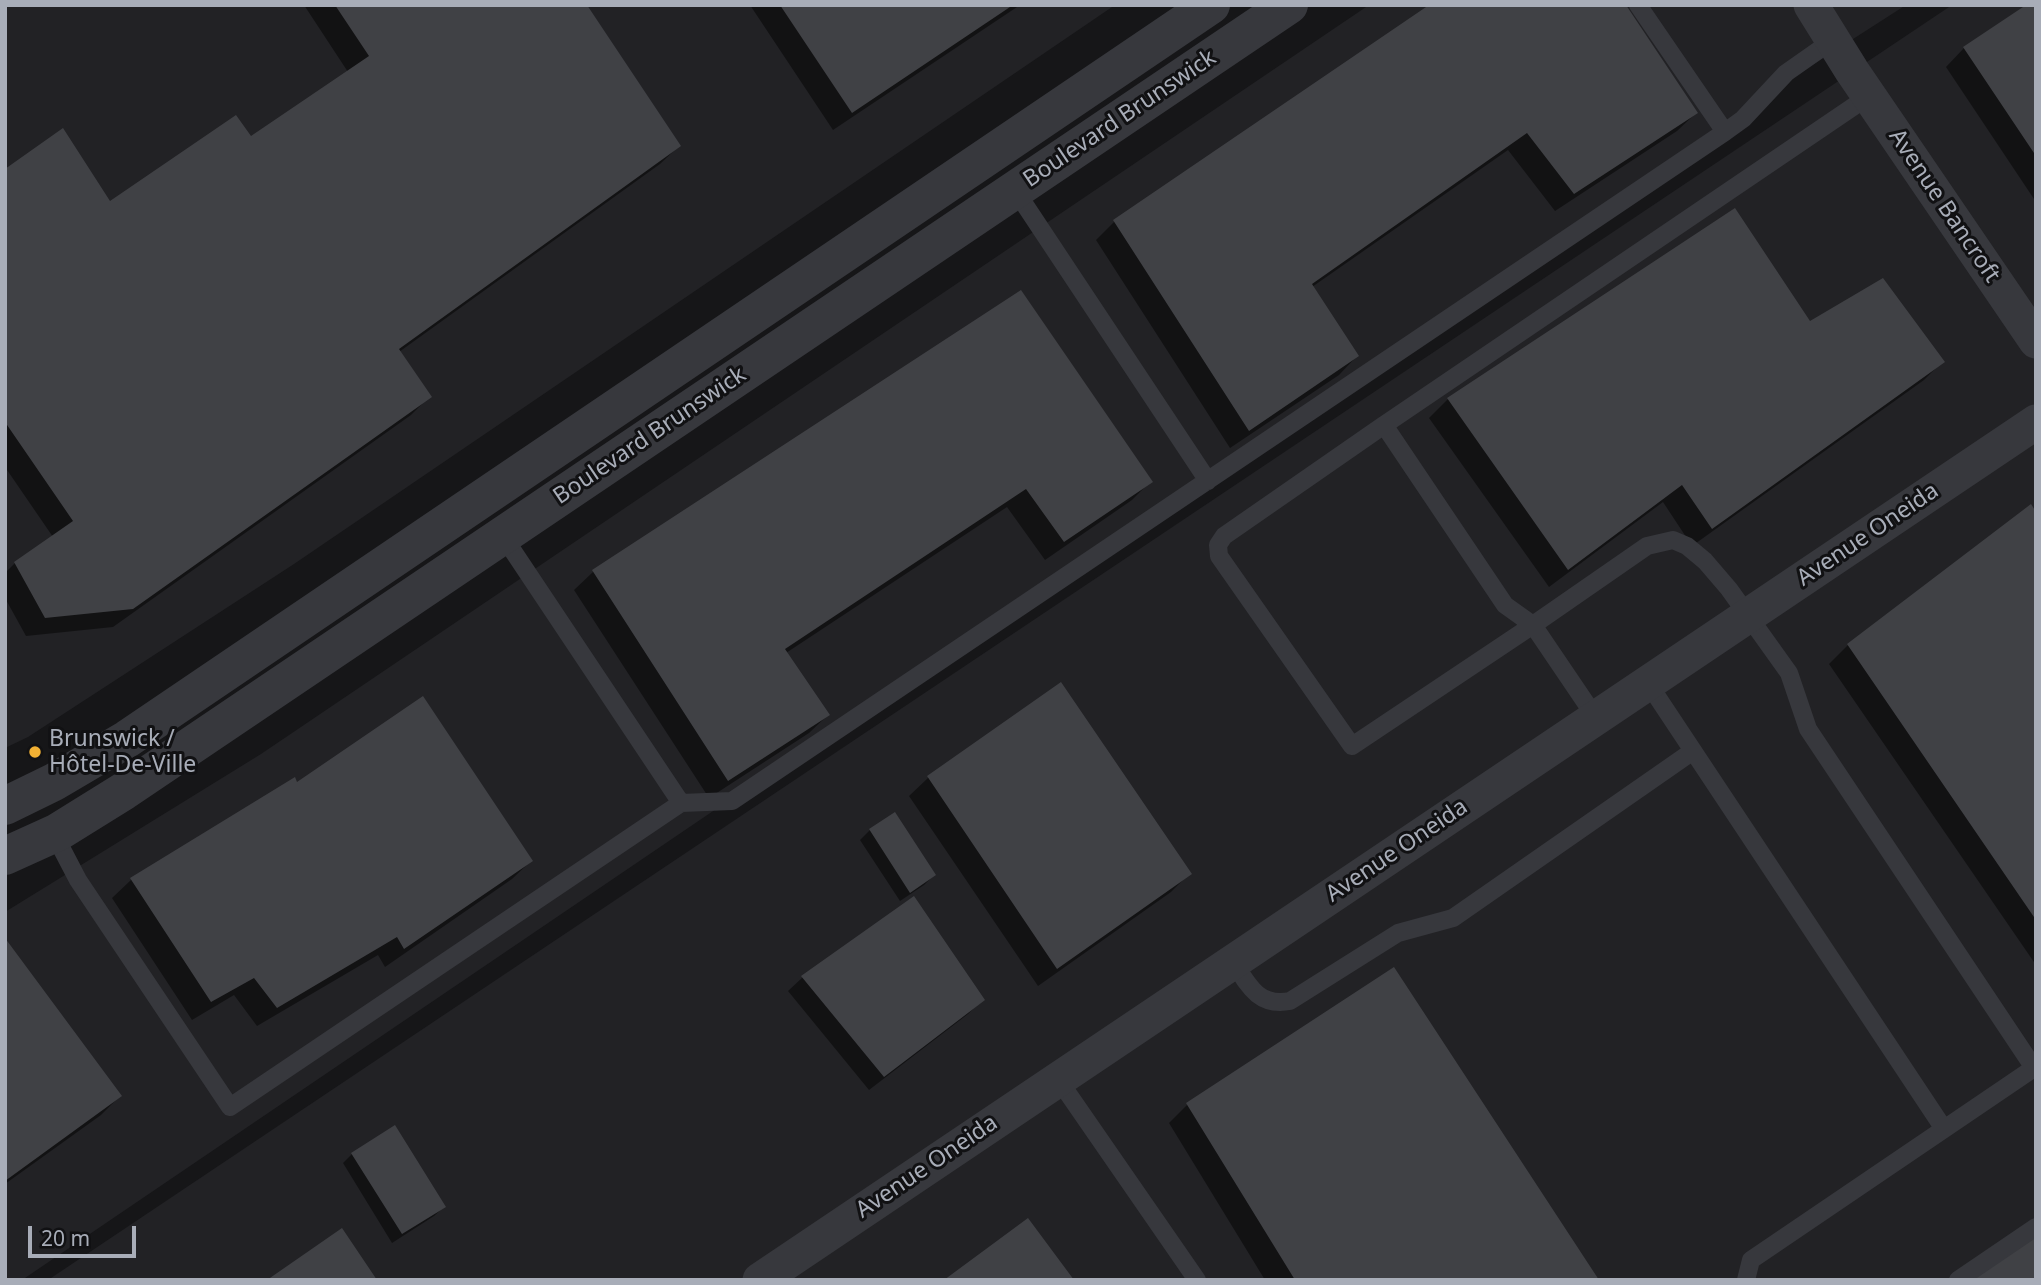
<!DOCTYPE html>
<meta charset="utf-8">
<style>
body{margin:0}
#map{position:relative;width:2041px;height:1285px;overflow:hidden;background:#161618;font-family:"Noto Sans",sans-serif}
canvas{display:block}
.frame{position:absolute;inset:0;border:7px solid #a8adb8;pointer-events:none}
.scale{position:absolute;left:28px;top:1226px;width:108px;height:32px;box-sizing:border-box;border:4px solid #a8adb8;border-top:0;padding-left:9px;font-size:21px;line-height:24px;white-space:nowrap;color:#a8adb8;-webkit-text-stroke:5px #111113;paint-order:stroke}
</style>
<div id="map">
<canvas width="2041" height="1285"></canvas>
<div class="frame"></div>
<div class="scale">20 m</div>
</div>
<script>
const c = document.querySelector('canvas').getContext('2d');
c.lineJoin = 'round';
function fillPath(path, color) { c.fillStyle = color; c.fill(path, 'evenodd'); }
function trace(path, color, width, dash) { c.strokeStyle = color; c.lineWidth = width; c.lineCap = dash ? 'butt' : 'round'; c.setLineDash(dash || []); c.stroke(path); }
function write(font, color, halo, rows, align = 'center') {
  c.font = font + ' "Noto Sans",sans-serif'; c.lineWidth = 6; c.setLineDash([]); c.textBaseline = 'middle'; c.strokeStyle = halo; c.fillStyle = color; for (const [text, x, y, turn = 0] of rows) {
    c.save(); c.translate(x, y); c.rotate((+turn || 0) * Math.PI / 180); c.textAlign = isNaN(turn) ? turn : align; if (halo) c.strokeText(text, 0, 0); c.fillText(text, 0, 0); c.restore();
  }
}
fillPath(new Path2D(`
 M5 5H1115L294 564 28 737 5 748Z
 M1369 5H1906L1811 66 22 1280H5V912L261 754Z
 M1952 5H2036V1280H48Z`), '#222225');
fillPath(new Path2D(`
 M304 5H585L679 146 660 164 399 352 430 396 411 415 113 627 26 636 5 598V573L15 563 53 537 5 467V172L110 203 251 138 348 72Z
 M750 5H1020L833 130Z
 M1432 5 1696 113 1677 131 1555 211 1508 150 1312 287 1357 356 1339 375 1230 448 1096 240 1114 222Z
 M2036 5V202L1946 67 1964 48Z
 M1735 211 1810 323 1942 362 1924 380 1692 546 1663 502 1549 587 1429 418 1448 399Z
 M1021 293 1150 482 1132 500 1045 560 1007 507 786 653 828 715 809 733 709 798 574 590 593 572Z
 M2036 515V965L1829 664 1848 645Z
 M1060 684 1190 873 1171 892 1038 986 909 796 928 778Z
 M294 780 297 784 531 861 512 879 385 967 378 955 257 1026 234 995 192 1020 112 898 131 880Z
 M894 815 934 875 924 885 900 901 860 840 870 830Z
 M5 941 120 1096 101 1115 5 1184Z
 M803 977 982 1000 968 1014 869 1090 788 991Z
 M1187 1105 1597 1280H1265L1169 1123Z
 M352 1154 444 1207 434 1216 392 1243 343 1163Z`), '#0007');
fillPath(new Path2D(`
 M335 5H587L681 146 399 349 432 397 133 609 45 618 14 562 73 521 5 422V169L63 128 110 201 236 115 251 136 369 56Z
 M780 5H1013L852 113Z
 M1429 5H1626L1698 113 1574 194 1527 133 1312 284 1359 356 1249 431 1113 220Z
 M2026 5H2036V156L1963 47Z
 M1735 208 1810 321 1883 278 1945 362 1712 529 1682 485 1568 570 1447 398Z
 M1021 290 1153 482 1064 542 1026 489 785 649 830 715 728 781 592 570Z
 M2031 504 2036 512V920L1847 644Z
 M1061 682 1192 874 1057 969 927 776Z
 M423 696 533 861 404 949 397 937 277 1008 254 978 211 1002 130 878 295 777 297 782Z
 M895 812 936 875 910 893 869 829Z
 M914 896 985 1000 884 1077 801 976Z
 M5 938 122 1096 5 1181Z
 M1394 967 1599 1280H1295L1186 1103Z
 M395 1125 446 1207 402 1234 351 1153Z
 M1028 1218 1074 1280H944Z
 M342 1228 377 1280H267Z
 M2036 1234V1280H1967Z`), '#404145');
trace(new Path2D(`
 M1725 132 1743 119 1786 73 1833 40
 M1015 190 1208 481
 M1384 425 1505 605 1533 625 1352 746 1219 556 1218 545 1224 536Z
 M1384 425 1869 96
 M503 536 681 803
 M1648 683 1944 1129
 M1596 718 1533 625 1647 546 1673 540 1687 546 1705 561 1729 589 1789 673 1808 729 2034 1068 1751 1260 1746 1280
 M54 834 78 880 230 1107 681 803 732 801 1725 132 1638 5
 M1233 961C1248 985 1258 1007 1290 1001L1398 933 1453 918 1693 751
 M1058 1079 1197 1280
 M1958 1280 2036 1227`), '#37383d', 18);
trace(new Path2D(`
 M1811 5 1852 71 2036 341
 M760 1280 2036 422`), '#37383d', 35);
trace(new Path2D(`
 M5 806 54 782 127 739 1211 5
 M5 856 58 832 124 791 1289 5`), '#37383d', 38);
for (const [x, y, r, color] of [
 [35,752,7,"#f2b134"]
]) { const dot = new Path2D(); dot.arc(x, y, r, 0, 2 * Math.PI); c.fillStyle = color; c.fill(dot); trace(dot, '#111113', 2.5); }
write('23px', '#a8adb8', '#111113', [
 ["Boulevard Brunswick",1120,119,-34],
 ["Avenue Bancroft",1944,206,56],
 ["Boulevard Brunswick",650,436,-34],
 ["Avenue Oneida",1868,535,-34],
 ["Avenue Oneida",1397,851,-34],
 ["Avenue Oneida",927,1167,-34]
]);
write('23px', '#a8adb8', '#111113', [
 ["Brunswick /",49,739],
 ["Hôtel-De-Ville",49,765]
], 'left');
</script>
